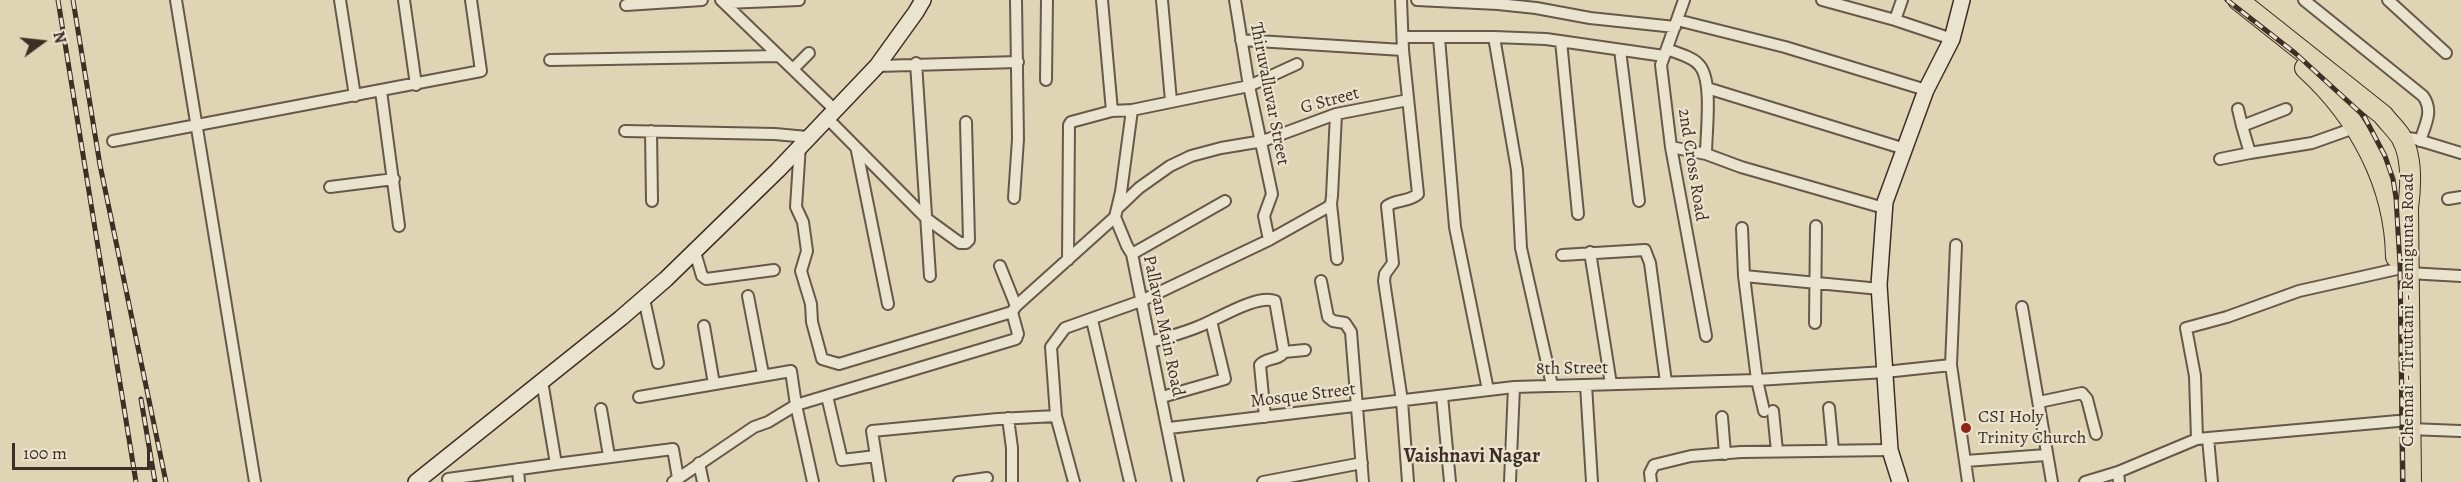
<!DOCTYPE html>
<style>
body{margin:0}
#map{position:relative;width:2461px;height:482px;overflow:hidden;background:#dfd4b4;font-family:Alegreya,serif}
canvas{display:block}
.north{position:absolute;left:12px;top:12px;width:60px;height:60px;-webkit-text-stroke:4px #eae3ce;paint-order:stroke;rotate:75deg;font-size:16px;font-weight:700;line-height:24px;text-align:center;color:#3f2e26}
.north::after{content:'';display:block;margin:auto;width:21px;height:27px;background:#3f2e26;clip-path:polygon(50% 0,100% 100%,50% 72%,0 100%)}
.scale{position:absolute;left:12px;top:443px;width:138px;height:27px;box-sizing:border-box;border:3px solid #3f2e26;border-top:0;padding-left:8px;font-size:18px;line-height:21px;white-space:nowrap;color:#3f2e26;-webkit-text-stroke:4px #eae3ce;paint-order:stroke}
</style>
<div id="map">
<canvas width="2461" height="482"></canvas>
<div class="north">N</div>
<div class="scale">100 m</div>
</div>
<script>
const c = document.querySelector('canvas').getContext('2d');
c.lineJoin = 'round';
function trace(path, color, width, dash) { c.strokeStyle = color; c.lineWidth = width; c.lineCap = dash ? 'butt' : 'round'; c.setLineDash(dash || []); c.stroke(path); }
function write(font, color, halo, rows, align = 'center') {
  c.font = font + ' Alegreya,serif'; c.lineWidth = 4.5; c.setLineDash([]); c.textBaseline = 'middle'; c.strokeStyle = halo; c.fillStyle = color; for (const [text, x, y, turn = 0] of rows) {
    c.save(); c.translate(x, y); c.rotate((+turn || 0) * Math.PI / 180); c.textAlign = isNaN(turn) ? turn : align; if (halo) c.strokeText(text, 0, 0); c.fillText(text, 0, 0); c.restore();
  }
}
const street = new Path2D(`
 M176 0 255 482
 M340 0 355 96
 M404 0 416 85
 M721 0 834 109
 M1102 0 1112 111 1132 110 1249 86 1297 64
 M1162 0 1171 101
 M1235 0 1249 86 1272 194 1264 216 1269 240
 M1401 0 1403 50 1418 194C1409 202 1397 199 1387 206L1393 263 1385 274 1384 281 1402 401 1408 482
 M1417 0 1498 4 1536 8 1590 18 1675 27
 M1684 0 1661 65 1671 147 1706 336
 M1822 0 1895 20 1952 39
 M2304 0 2423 96C2434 111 2425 125 2420 141
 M2388 0 2446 53
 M725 3 799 0
 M626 5 702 0
 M1677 20 1785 47 1926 90
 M1895 20 1902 0
 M1403 37H1494L1517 170 1521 248 1552 385
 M1494 37 1546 39 1664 56
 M1439 38 1455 227 1488 390
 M1241 40 1403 50
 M1561 41 1578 214
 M1667 49C1676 53 1694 57 1700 66 1713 82 1706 133 1706 154
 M1620 50 1639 201
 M550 60 779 56
 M916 63 930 276
 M877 66 1018 62
 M793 69 809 53
 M1046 80 1047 0
 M1707 88 1905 149
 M381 91 399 226
 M2238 109 2242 126
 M2286 109 2242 126 2250 153 2312 143 2357 127
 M1132 110 1121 192 1115 217 1127 246 1132 254 1178 482
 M827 118 927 219 960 243H966L969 240 966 122
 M625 131 775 134 807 137
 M651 131 652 201
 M2401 137 2415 139 2461 153
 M113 141 481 71 471 0
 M800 145 796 207 803 222 807 251 801 271 811 304 812 322 822 359 839 364 1012 312
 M1671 147 1706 154 1741 167 1884 208
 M857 151 888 304
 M2220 159 2250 153
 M330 187 394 179
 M1014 198 1018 139 1016 0
 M2448 199 2461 197
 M1331 204 1337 259
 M1118 208 1139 188 1170 166 1191 156 1221 148 1263 141 1336 114 1408 100
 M1742 228 1744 276
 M1956 245 1951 365 1968 482
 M694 249 702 276 706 279 774 270
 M1590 252 1611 384
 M1132 254 1225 201
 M1562 255 1645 250 1650 263 1666 382
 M1068 260 1069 125 1071 122 1112 111
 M1000 266 1016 306
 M2409 273 2461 276
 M1321 281 1328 317 1333 321 1345 323 1351 332 1363 482
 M748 296 763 374
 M644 299 658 363
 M2022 307 2052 482
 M1092 320 1130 482
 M1815 323 1816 226
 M704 326 714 384
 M1151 342C1167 337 1184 333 1200 326 1218 319 1257 294 1275 301L1284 352C1278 361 1266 357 1260 365L1265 417
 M1284 352 1305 350
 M542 381 556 464 673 449 678 478
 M1586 385 1592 482
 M827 396 842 460 876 456
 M1442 396 1450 482
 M639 397 791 371 796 405 813 482
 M1162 397 1225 379 1211 321
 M2039 402 2082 393 2087 399 2096 434
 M1829 408 1833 450
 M601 409 609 456
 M1764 411 1757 380 1744 276 1880 289
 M1773 411 1777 451
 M1722 417 1725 454
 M1008 418 1012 448V482
 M1169 428 1514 387 1757 380 1885 372 1951 365
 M2409 429 2461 431
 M2208 438 2212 482
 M2197 439 2195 376 2186 328 2227 317 2299 291 2397 269
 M1966 461 2046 455
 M699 463 703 482
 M518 469 519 482
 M448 479 556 464
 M673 482 754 427 768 422 796 405 1016 339 1018 334 1012 312 1016 306 1115 217
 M880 482 872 431 998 419 1056 416
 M959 482 987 478
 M1074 482 1056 416 1051 347 1065 328 1141 301 1269 240 1328 207 1331 204 1332 196 1336 114
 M1263 482 1362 463
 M1510 482 1514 387
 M1651 482 1650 473 1654 465 1691 456 1741 452 1890 450
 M2085 482 2118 472
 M2119 482 2118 472 2197 439 2398 421`);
const secondary = new Path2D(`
 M416 482 621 318 666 279 778 170 877 66 916 12 923 0
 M1900 482 1890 450 1879 285 1885 202 1926 90 1952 39 1962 0`);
const highway = new Path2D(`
 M2238 0 2383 115C2388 122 2396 129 2401 137 2413 157 2411 186 2408 208L2411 482
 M2305 68C2358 116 2395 184 2396 257`);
trace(street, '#67584a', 14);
trace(secondary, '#3f2e26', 18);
trace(highway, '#3f2e26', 22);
trace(street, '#eae3ce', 10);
trace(secondary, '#eae3ce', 15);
trace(highway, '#dfd4b4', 20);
const rail = new Path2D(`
 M58 0 136 482
 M73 0 100 165 166 482
 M2227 0 2295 53 2364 116 2385 156 2393 179 2396 198 2400 265 2403 482
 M141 399 155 482`);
trace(rail, '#3f2e26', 5);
trace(rail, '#eae3ce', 3, [9]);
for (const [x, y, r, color] of [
 [1966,428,6,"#8f2418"]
]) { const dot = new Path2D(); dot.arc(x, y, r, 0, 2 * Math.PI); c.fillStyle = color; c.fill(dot); trace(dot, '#eae3ce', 2); }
write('18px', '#3f2e26', '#eae3ce', [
 ["Thiruvalluvar Street",1269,94,79],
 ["G Street",1330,101,-15],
 ["2nd Cross Road",1692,165,81],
 ["Chennai - Tiruttani - Renigunta Road",2409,310,-90],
 ["Pallavan Main Road",1163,326,78],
 ["8th Street",1572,369,-1],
 ["Mosque Street",1303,396,-7]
]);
write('18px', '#3f2e26', '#eae3ce', [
 ["CSI Holy",1978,418],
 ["Trinity Church",1978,439]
], 'left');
write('bold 20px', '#3f2e26', '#eae3ce', [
 ["Vaishnavi Nagar",1472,457]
]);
</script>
